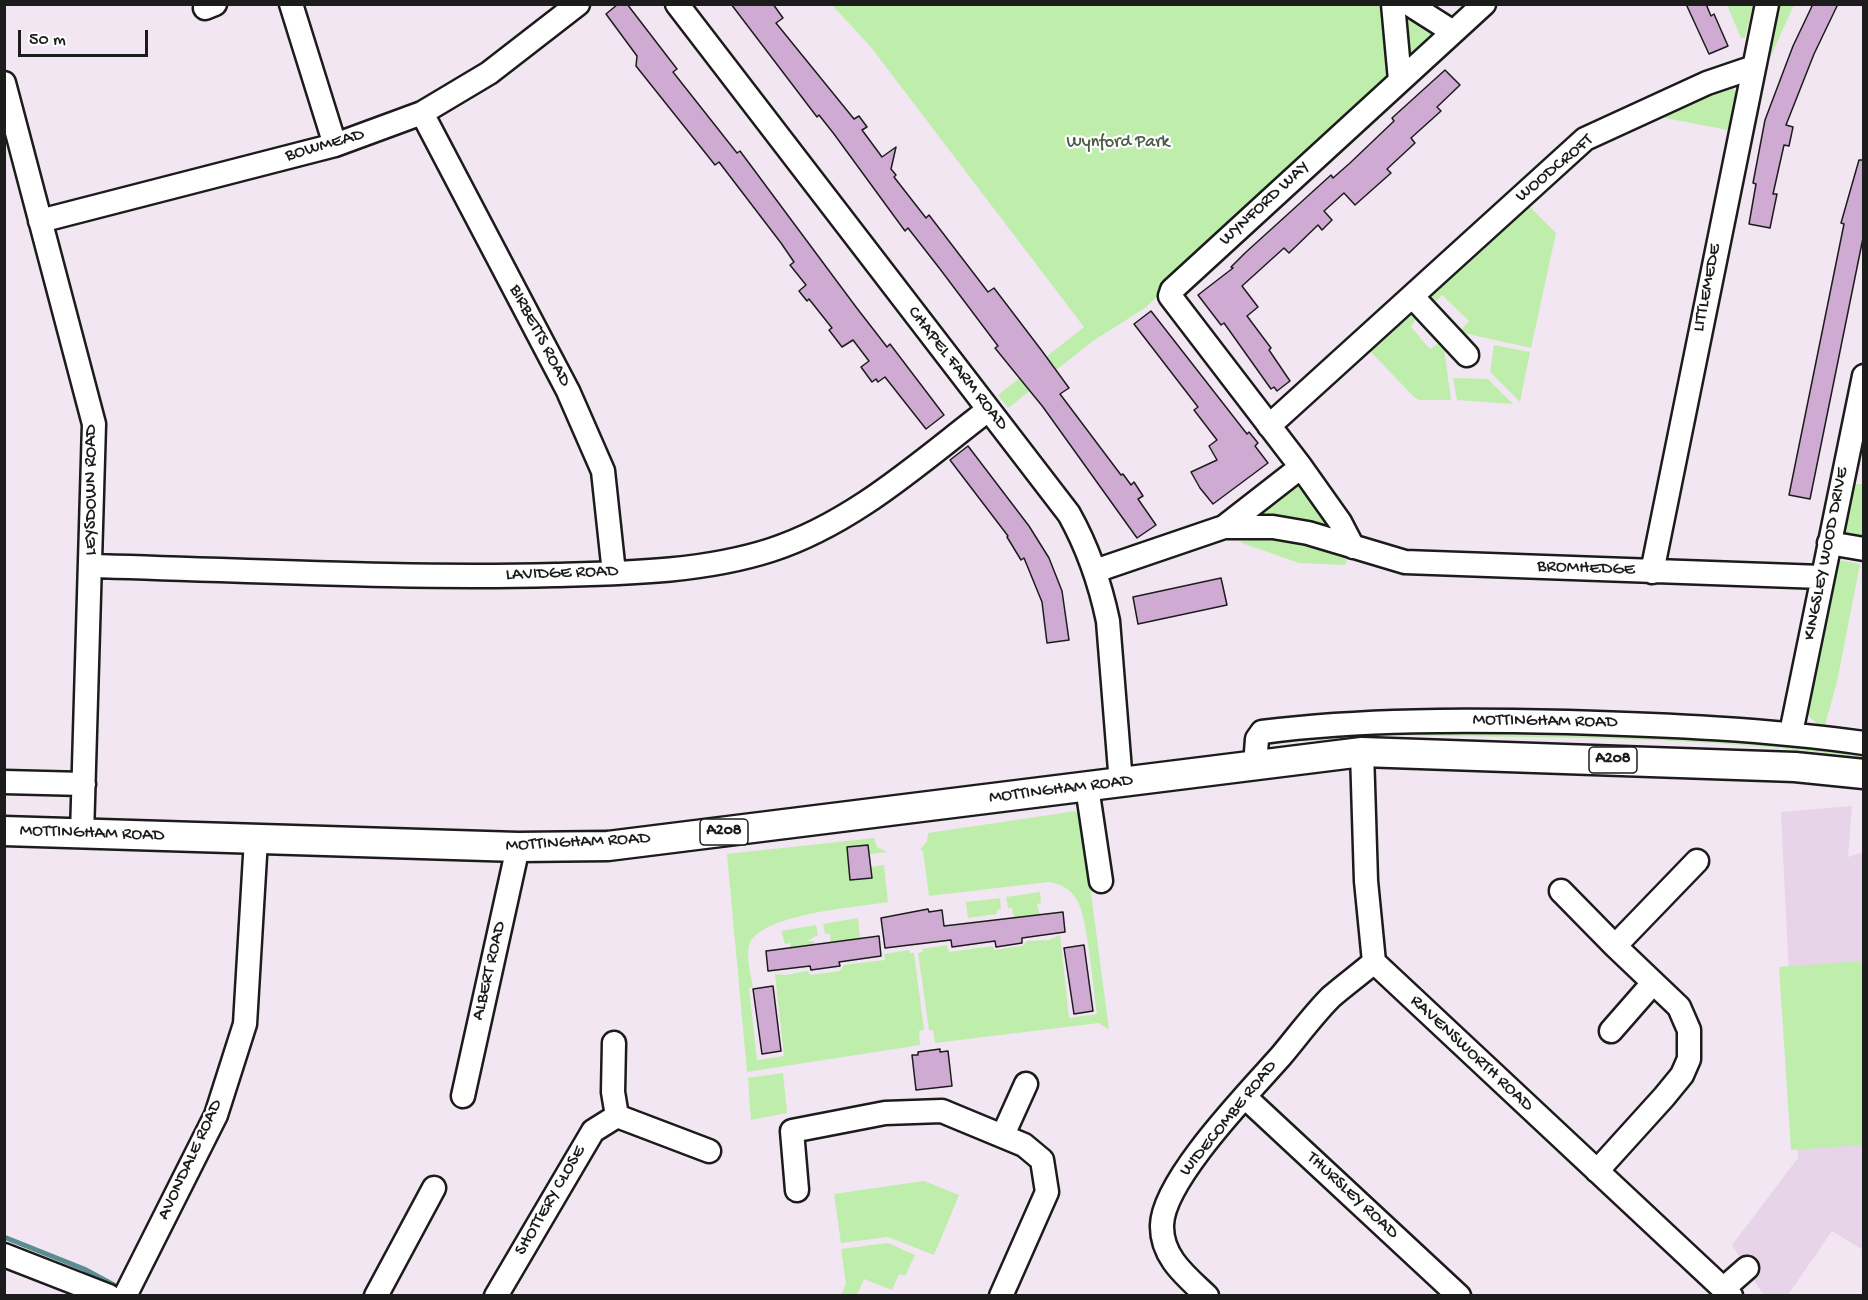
<!DOCTYPE html>
<style>
body{margin:0}
#map{position:relative;width:1868px;height:1300px;overflow:hidden;background:#f1e6f2;font-family:"Gochi Hand",sans-serif}
canvas{display:block}
.frame{position:absolute;inset:0;border:6px solid #1c1c1c;pointer-events:none}
.scale{position:absolute;left:18px;top:30px;width:130px;height:27px;box-sizing:border-box;border:3px solid #1c1c1c;border-top:0;padding-left:8px;font-size:18px;line-height:21px;white-space:nowrap;color:#1c1c1c;-webkit-text-stroke:4px #fff;paint-order:stroke}
</style>
<div id="map">
<canvas width="1868" height="1300"></canvas>
<div class="frame"></div>
<div class="scale">50 m</div>
</div>
<script>
const c = document.querySelector('canvas').getContext('2d');
c.lineJoin = 'round';
function fillPath(path, color) { c.fillStyle = color; c.fill(path, 'evenodd'); }
function trace(path, color, width, dash) { c.strokeStyle = color; c.lineWidth = width; c.lineCap = dash ? 'butt' : 'round'; c.setLineDash(dash || []); c.stroke(path); }
function write(font, color, halo, rows, align = 'center') {
  c.font = font + ' "Gochi Hand",sans-serif'; c.lineWidth = 4.5; c.setLineDash([]); c.textBaseline = 'middle'; c.strokeStyle = halo; c.fillStyle = color; for (const [text, x, y, turn = 0] of rows) {
    c.save(); c.translate(x, y); c.rotate((+turn || 0) * Math.PI / 180); c.textAlign = isNaN(turn) ? turn : align; if (halo) c.strokeText(text, 0, 0); c.fillText(text, 0, 0); c.restore();
  }
}
fillPath(new Path2D(`
 M1852 806 1848 857 1864 852 1863 1250 1832 1231 1788 1295 1764 1296 1732 1245 1798 1158 1781 812Z`), '#e7d4e8');
fillPath(new Path2D(`
 M832 5H1381L1391 77 1145 308 1093 341 1008 408 998 395 1084 327 870 46Z
 M1727 5H1753L1745 38H1741Z
 M1777 5H1794L1770 58H1767Z
 M1403 11 1435 32 1434 36 1412 58 1407 57Z
 M1726 87H1733L1736 93 1728 130 1665 118V115Z
 M1529 206 1556 233 1531 348 1459 332 1469 321 1442 295 1432 305 1431 296Z
 M1414 316 1417 317 1411 327 1430 349 1443 340 1451 400H1419L1414 397 1370 351 1407 318Z
 M1494 345 1530 352 1520 402 1490 372Z
 M1453 378 1488 379 1513 404 1457 400Z
 M1299 483 1328 517 1324 524 1318 526 1264 518 1258 509Z
 M1852 484H1863V538L1846 534 1843 530Z
 M1260 538 1303 543 1347 559 1345 565 1299 563 1239 542Z
 M1839 560 1860 564 1837 682 1825 725 1817 724 1805 712 1836 561Z
 M1562 731 1661 734 1863 748V758C1705 735 1544 738 1385 735L1371 732Z
 M1076 811 1082 824 1109 1030 1099 1023 935 1043 933 1030H929L918 953 923 952 922 949 947 945 949 952 993 946 994 950 1022 946 1027 941 1049 940 1060 935 1069 1018 1097 1014C1093 989 1088 922 1078 902 1072 890 1061 883 1048 882L929 896 923 851 920 850 927 841 928 833Z
 M874 838 877 847 888 852 870 854 869 845 847 847 850 880 872 878 871 867 884 865 888 902C858 907 759 914 749 945 746 958 751 975 753 987L749 988 757 1060 784 1056 775 974 786 975 807 971 811 975 840 971 844 965 885 960 884 954 909 950 910 953H914L924 1030 919 1031 920 1045 747 1072 727 854Z
 M1040 892 1041 903 1037 904 1040 915 1014 918 1012 908H1008L1006 897Z
 M1000 898 1001 909 997 910V914L968 918 966 902Z
 M858 918 860 937 858 939 831 942 830 934H825L823 924Z
 M816 925 818 935 807 941H814V945L789 948 791 943 785 944 781 931Z
 M1863 961V1145L1791 1150 1779 967Z
 M783 1073 787 1113 751 1120 748 1078Z
 M924 1181 959 1195 934 1255 888 1237 841 1243 834 1194Z
 M888 1243 915 1255 905 1276 899 1274 892 1290 864 1279 857 1295H841L846 1284 841 1249Z`), '#bfeeac');
trace(new Path2D(`
 M4 1237 84 1269 114 1285`), '#5c8d92', 5);
const building = new Path2D(`
 M618 4H627L677 69 673 72 737 153 740 151 856 307 887 347 890 344 944 415 926 429 885 377 878 382 876 379 872 382 861 367 869 361 853 340 842 347 829 330 832 328 809 299 807 301 799 291 806 285 790 265 794 262 781 243 719 162 715 165 636 66 637 56 606 14Z
 M731 4H773L783 18 776 23 854 119 859 116 867 127 862 130 882 157 896 147 891 169 896 175 894 177 926 218 929 215 988 292 994 288 1042 351 1069 388 1060 394 1121 475 1123 474 1131 485 1134 482 1143 496 1138 499 1156 525 1137 538 1043 407 995 348 998 346 940 269 908 228 905 231 834 134 819 115 817 117Z
 M1686 4H1706L1711 16 1714 14 1728 46 1709 54Z
 M1813 4H1838L1814 54 1786 125 1793 127 1789 146 1784 145 1773 194H1777L1770 228 1749 224 1756 184 1753 183 1765 120 1793 46Z
 M1445 70 1460 85 1437 107 1441 111 1411 138 1415 143 1387 169 1391 173 1355 205 1344 193 1324 211 1332 220 1322 230 1318 225 1289 253 1284 248 1242 286 1258 307 1247 316 1271 348 1269 350 1290 381 1277 391 1274 387 1271 389 1224 323 1221 325 1198 295 1233 268 1231 267 1245 253 1331 175 1333 178 1350 163 1394 121 1392 118Z
 M1859 160H1863V238L1810 499 1789 495 1844 224 1841 223Z
 M1151 311 1247 434 1249 432 1258 443 1255 446 1268 463 1213 504 1200 488 1191 472 1217 460 1209 446 1217 440 1194 410 1198 407 1134 324Z
 M968 446 1029 526 1049 558 1062 591 1069 640 1047 643 1042 602 1024 558 1021 560 1007 537 1008 536 950 460Z
 M1221 578 1227 605 1138 624 1133 597Z
 M868 845 872 878 850 880 847 847Z
 M928 909 929 912 942 910 944 926 1063 912 1065 932 1022 938V943L996 947 995 941 952 947 951 940 885 948 881 918Z
 M879 936 881 956 839 962 840 966 811 970 810 966 768 971 766 951Z
 M1084 945 1093 1011 1074 1014 1064 948Z
 M773 986 781 1051 762 1054 753 989Z
 M940 1049V1052L948 1051 952 1086 916 1090 912 1055H918V1052Z`);
fillPath(building, '#cfaad2');
trace(building, '#1c1c1c', 1.5);
const minor = new Path2D(`
 M291 4 335 145
 M677 4 1069 514C1088 548 1100 583 1108 621L1121 783
 M1393 4 1400 80
 M1409 4 1453 32
 M205 8 215 4
 M4 83 94 424 82 835
 M422 113 568 391 603 471 614 573
 M40 221 335 145 422 113 489 73 578 4
 M1412 296 1467 355
 M1269 426 1585 139 1707 83 1754 67
 M1224 527 1301 467
 M1829 543 1864 549
 M1353 547 1340 522 1301 467 1170 296 1172 290 1484 4
 M91 566C246 570 401 579 555 575 626 573 703 572 771 550 854 523 920 462 988 410
 M1095 571 1224 527H1273L1308 533 1405 562 1822 577
 M1652 572 1767 4
 M1791 733 1864 376
 M1362 752 1366 881 1374 962 1731 1296
 M1255 765 1257 739 1262 732C1364 719 1465 720 1568 722 1667 725 1765 729 1864 743
 M4 782 84 784
 M1087 787 1101 881
 M1561 891 1615 946
 M1611 1031 1653 983
 M614 1043 613 1092 617 1116
 M463 1096 518 847
 M1245 1097 1459 1296
 M1003 1135 1026 1084
 M1597 1171 1664 1097 1682 1075 1689 1059V1030L1679 1007 1615 946 1697 861
 M797 1190 792 1131 885 1113 942 1111 1024 1145 1042 1160 1047 1192 1001 1296
 M4 1255 109 1296
 M1723 1289 1747 1268
 M125 1296 216 1115 245 1024 256 839
 M376 1296 434 1188
 M496 1296 593 1131 617 1116 709 1151
 M1207 1296C1186 1276 1161 1257 1162 1225 1163 1180 1250 1091 1281 1056 1297 1037 1313 1015 1331 997 1345 985 1360 974 1374 962`);
const major = new Path2D(`
 M4 831 518 847 608 846 1362 752 1795 767 1864 774`);
trace(minor, '#1c1c1c', 27);
trace(major, '#1c1c1c', 33);
trace(minor, '#fff', 22);
trace(major, '#fff', 28);
for (const [x, y, w] of [
 [1613,760,48],
 [724,832,48]
]) { const box = new Path2D(); box.roundRect(x - w / 2, y - 13, w, 26, 4.5); c.fillStyle = '#fff'; c.fill(box); trace(box, '#1c1c1c', 1.5); }
write('bold 16px', '#1c1c1c', null, [
 ["A208",1613,760],
 ["A208",724,832]
]);
write('18px', '#4d5b47', '#fff', [
 ["Wynford Park",1118,143]
]);
write('18px', '#1c1c1c', '#fff', [
 ["BOWMEAD",325,146,-16],
 ["WOODCROFT",1555,169,-40],
 ["WYNFORD WAY",1265,204,-43],
 ["LITTLEMEDE",1708,288,-79],
 ["BIRBETTS ROAD",539,336,62],
 ["CHAPEL FARM ROAD",957,369,52],
 ["LEYSDOWN ROAD",92,490,-90],
 ["KINGSLEY WOOD DRIVE",1827,554,-79],
 ["BROMHEDGE",1586,569,2],
 ["LAVIDGE ROAD",562,574,-2],
 ["MOTTINGHAM ROAD",1545,722,1],
 ["MOTTINGHAM ROAD",1061,790,-7],
 ["MOTTINGHAM ROAD",92,834,2],
 ["MOTTINGHAM ROAD",578,843,-3],
 ["ALBERT ROAD",490,971,-77],
 ["RAVENSWORTH ROAD",1471,1054,43],
 ["WIDECOMBE ROAD",1229,1119,-51],
 ["AVONDALE ROAD",191,1160,-65],
 ["THURSLEY ROAD",1352,1196,43],
 ["SHOTTERY CLOSE",551,1201,-60]
]);
</script>
